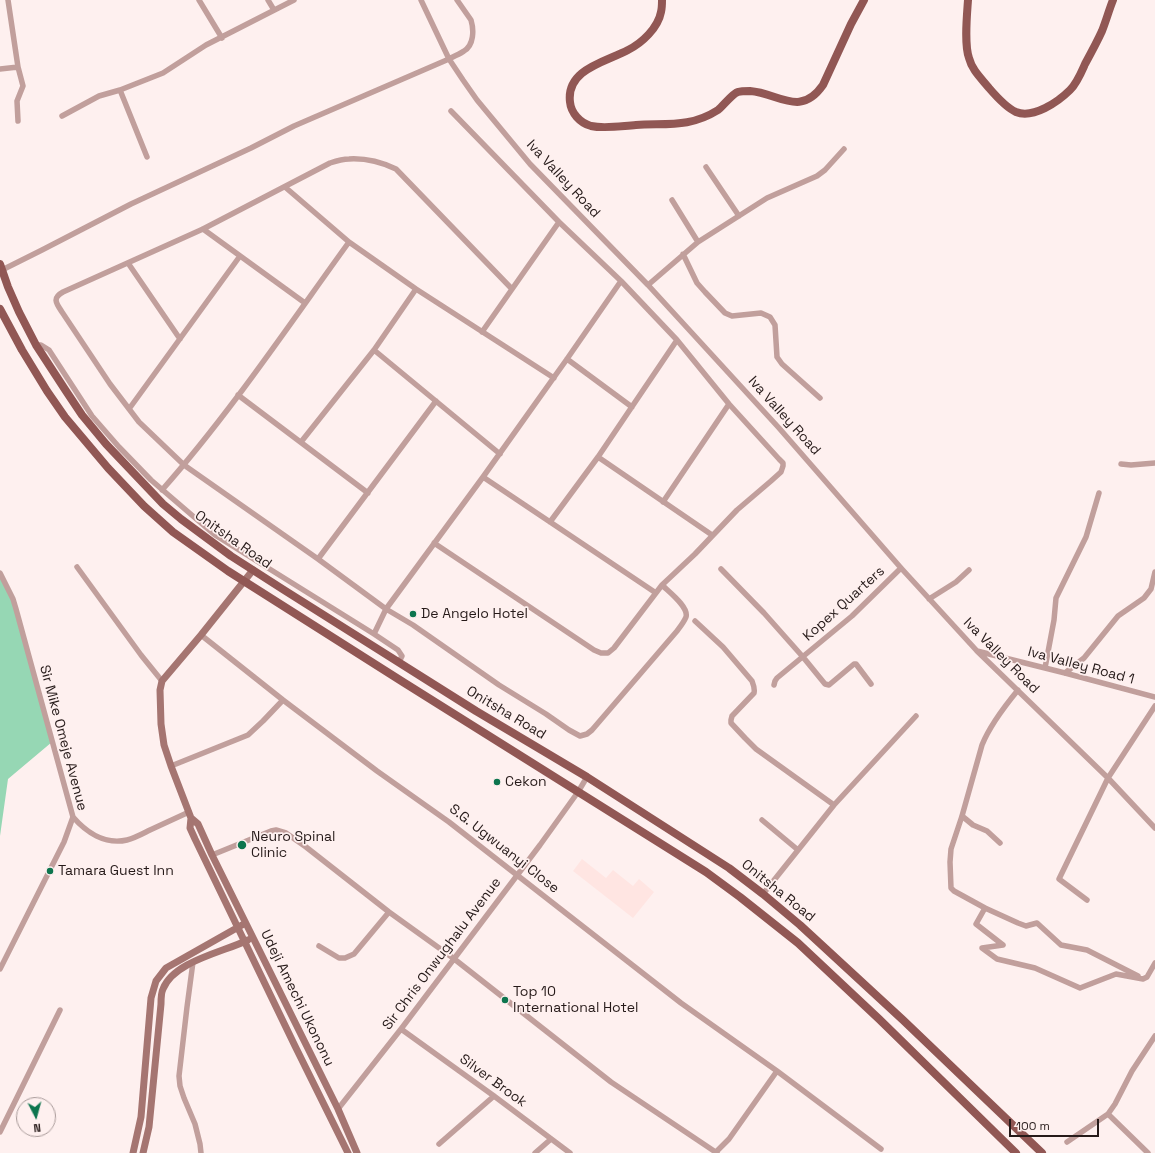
<!DOCTYPE html>
<style>
body{margin:0}
#map{position:relative;width:1155px;height:1153px;overflow:hidden;background:#fef0ef;font-family:"Space Grotesk",sans-serif}
canvas{display:block}
.north{position:absolute;left:16px;top:1097px;width:40px;height:40px;box-sizing:border-box;background:#fef0ef;border:1px solid #a89a99;border-radius:50%;rotate:174deg;font-size:11px;font-weight:700;line-height:16px;text-align:center;color:#261a19}
.north::after{content:'';display:block;margin:auto;width:14px;height:18px;background:#0d754e;clip-path:polygon(50% 0,100% 100%,50% 72%,0 100%)}
.scale{position:absolute;left:1009px;top:1119px;width:90px;height:18px;box-sizing:border-box;border:2px solid #261a19;border-top:0;padding-left:5px;font-size:12px;line-height:14px;white-space:nowrap;color:#261a19;-webkit-text-stroke:3px #fef0ef;paint-order:stroke}
</style>
<div id="map">
<canvas width="1155" height="1153"></canvas>
<div class="north">N</div>
<div class="scale">100 m</div>
</div>
<script>
const c = document.querySelector('canvas').getContext('2d');
c.lineJoin = 'round';
function fillPath(path, color) { c.fillStyle = color; c.fill(path, 'evenodd'); }
function trace(path, color, width, dash) { c.strokeStyle = color; c.lineWidth = width; c.lineCap = dash ? 'butt' : 'round'; c.setLineDash(dash || []); c.stroke(path); }
function write(font, color, halo, rows, align = 'center') {
  c.font = font + ' "Space Grotesk",sans-serif'; c.lineWidth = 3.5; c.setLineDash([]); c.textBaseline = 'middle'; c.strokeStyle = halo; c.fillStyle = color; for (const [text, x, y, turn = 0] of rows) {
    c.save(); c.translate(x, y); c.rotate((+turn || 0) * Math.PI / 180); c.textAlign = isNaN(turn) ? turn : align; if (halo) c.strokeText(text, 0, 0); c.fillText(text, 0, 0); c.restore();
  }
}
fillPath(new Path2D(`
 M582 859 606 878 613 870 633 886 639 879 654 892 633 918 573 871Z`), '#ffe5e2');
fillPath(new Path2D(`
 M0 574 13 599 52 742 8 779 0 836Z`), '#96d7b4');
trace(new Path2D(`
 M8 0 18 67 23 86 17 101 18 121
 M199 0 222 38
 M268 0 274 10
 M421 0 449 59 463 80 477 100 530 164 648 285 779 428 901 568 977 651 1108 778 1155 828
 M0 69 18 67
 M120 90 147 157
 M62 116 99 96 120 90 163 73 206 45 294 0
 M706 167 739 216
 M285 187 349 242 416 289 554 378
 M672 200 698 242
 M203 229 305 303
 M683 254 697 283 705 292 725 313 732 316 761 313 770 317 775 325 777 357 782 364 820 398
 M128 263 180 339
 M2 270 42 250 131 204 251 148 294 126 449 59C454 56 460 54 464 51 474 45 474 30 471 20L457 0
 M648 285 698 242 767 198 817 176 825 170 844 149
 M512 289 396 169C381 162 366 158 349 159 343 159 336 161 330 163L203 229 63 292C52 298 56 303 62 312L110 384 139 422 184 465 318 559 386 609 413 625 499 685 546 714 569 730 580 736 587 734 592 730 677 631C680 627 684 622 686 617 689 607 669 592 662 585
 M482 332 559 222
 M36 345H41L49 350 92 416 119 447 151 480 215 535 374 634 398 650 402 656 399 662
 M374 350 500 454
 M567 359 632 407
 M238 395 368 493
 M129 409 240 256
 M301 442 374 350 416 289
 M598 457 712 535
 M1121 464 1131 465 1155 463
 M483 477 656 593
 M162 490C230 413 289 325 349 242
 M663 502 729 404
 M550 522 598 457 677 340
 M434 543 594 650 601 653H608L614 648 662 585 695 554 737 510 771 481 781 472 783 466V463L779 459 729 404 677 340 621 281 559 222 451 111
 M318 559 436 401
 M77 567 141 655 162 681
 M721 569 764 613 803 657 825 684 829 685 854 664H856L871 684
 M0 573 13 599 16 609 73 817 64 842 0 969
 M929 599 956 582 969 570
 M695 621 723 647 752 681C754 686 755 689 754 693L732 716 731 720V723L745 738 756 749 834 805
 M374 634 386 609 483 477 567 359 621 281
 M201 635 283 700 377 771 449 822 681 1003 777 1071 881 1149
 M977 651 1065 673 1155 697
 M1045 668 1054 620 1056 598 1086 537 1099 493
 M1065 673 1084 658 1118 616 1144 598 1151 589 1155 572
 M774 685 775 681 777 678 852 616 901 568
 M1018 690C1004 707 990 725 982 745L962 816 951 849 950 862 951 888 954 891 985 908 976 924 1003 945 982 948 997 959 1035 968 1080 988 1116 974 1143 979 1147 977 1155 963
 M171 766 248 735 263 721 283 700
 M962 816 973 825 987 831 1000 843
 M73 817C86 832 105 845 127 840 135 838 142 834 150 830 163 824 176 818 189 812
 M762 820 798 850
 M212 855 271 831 276 830 286 833 306 847 389 912 453 958 611 1082 717 1153
 M763 894 834 805 916 716
 M1087 900 1059 879 1108 778 1155 706
 M985 908 1018 923 1026 926 1037 923 1061 945 1087 950 1138 976
 M319 946 339 958H345L354 954 389 912
 M193 962 187 1007 179 1076 180 1086 184 1098 195 1124 200 1144 201 1153
 M401 1029 494 1096 570 1153
 M338 1109 401 1029 540 845 578 792 587 777
 M1108 1114 1148 1153
 M0 1132 60 1010
 M1067 1142 1108 1114 1115 1104 1132 1071 1155 1036
 M439 1144 494 1096
 M535 1153 551 1139
 M715 1153 729 1139 777 1071`), '#c19f9c', 5.5);
trace(new Path2D(`
 M253 570 201 635 162 681 160 690 161 724 164 745 171 766 191 818 190 828 195 839 295 1046 348 1153
 M191 818 198 824 212 855 338 1109 357 1153
 M133 1153 141 1117 151 998 156 981 166 968 242 925
 M143 1153 149 1127 161 1004C161 999 161 993 163 989 174 961 224 952 248 940`), '#a57571', 7);
trace(new Path2D(`
 M662 0C662 4 662 8 661 12 658 28 642 43 628 50 606 62 566 69 570 102 571 113 580 123 591 126 605 129 621 126 636 125 666 123 690 128 718 110 723 106 733 93 738 92 741 91 746 91 750 91 779 93 800 118 823 85L851 24 864 0
 M968 0C967 15 964 44 969 58 972 70 981 78 989 88 995 95 1007 108 1016 112 1033 119 1058 102 1070 90 1077 83 1081 73 1085 64 1091 53 1097 42 1102 31 1106 21 1109 10 1113 0
 M0 264 8 287 19 312 36 345 66 391 82 415 106 444 163 504 181 519 231 556 284 590 476 711 587 777 729 868 763 894 800 925 903 1020 1042 1153
 M0 309 22 350 47 391 65 417 108 468 144 506 173 532 228 571 403 682 706 872 740 897 798 943 879 1019 1016 1153`), '#915754', 8);
for (const [x, y, r, color] of [
 [413,614,4,"#0d754e"],
 [497,782,4,"#0d754e"],
 [242,845,5,"#0d754e"],
 [50,871,4,"#0d754e"],
 [505,1000,4,"#0d754e"]
]) { const dot = new Path2D(); dot.arc(x, y, r, 0, 2 * Math.PI); c.fillStyle = color; c.fill(dot); trace(dot, '#fef0ef', 1.5); }
write('14px', '#261a19', '#fef0ef', [
 ["Iva Valley Road",563,179,47],
 ["Iva Valley Road",784,416,48],
 ["Onitsha Road",233,540,35],
 ["Kopex Quarters",844,604,-42],
 ["Iva Valley Road",1001,656,45],
 ["Iva Valley Road 1",1081,666,15],
 ["Onitsha Road",506,713,31],
 ["Sir Mike Omeje Avenue",63,738,75],
 ["S.G. Ugwuanyi Close",504,849,38],
 ["Onitsha Road",778,891,39],
 ["Sir Chris Onwughalu Avenue",442,954,-53],
 ["Udeji Amechi Ukononu",297,998,64],
 ["Silver Brook",493,1081,36]
]);
write('14px', '#261a19', '#fef0ef', [
 ["De Angelo Hotel",421,614],
 ["Cekon",505,782],
 ["Neuro Spinal",251,837],
 ["Clinic",251,853],
 ["Tamara Guest Inn",58,871],
 ["Top 10",513,992],
 ["International Hotel",513,1008]
], 'left');
</script>
